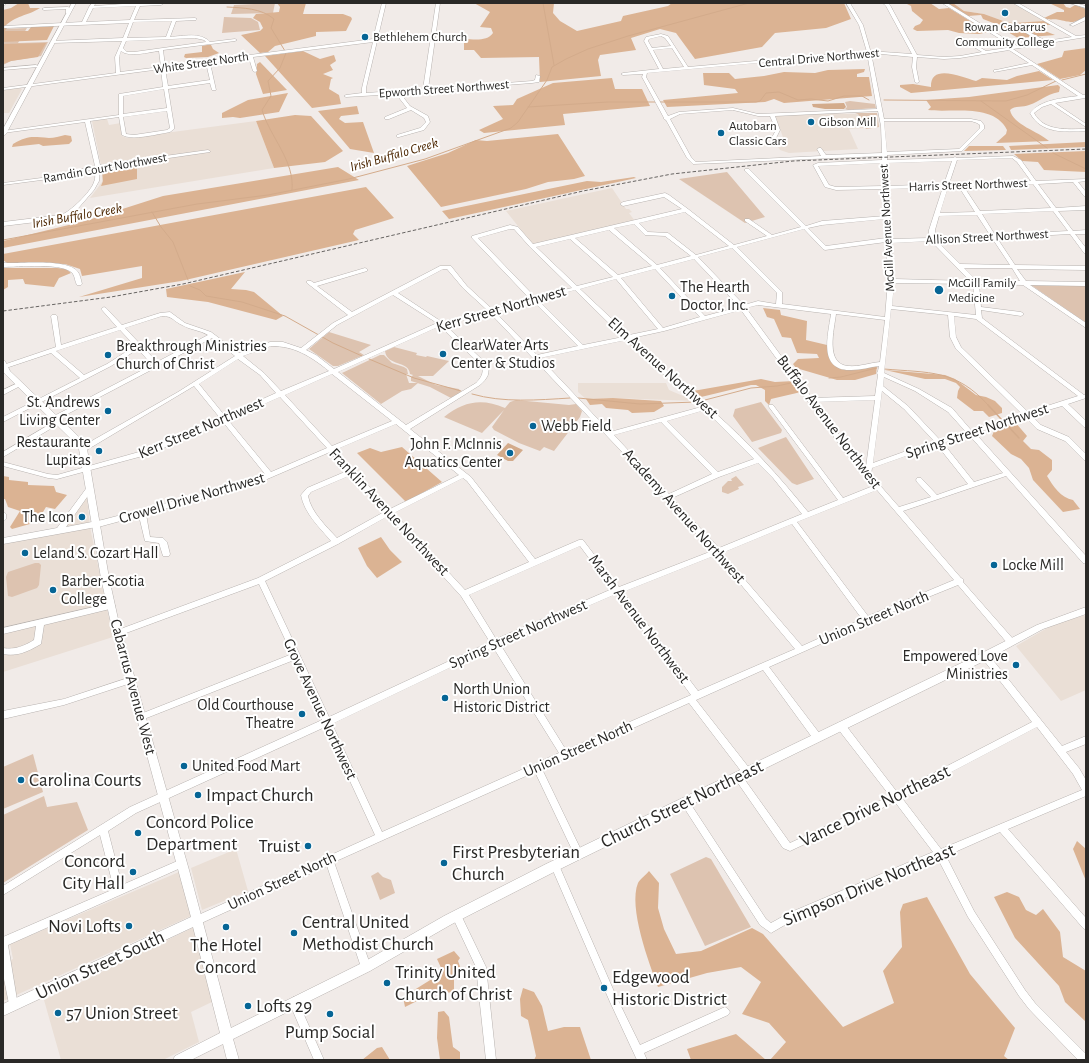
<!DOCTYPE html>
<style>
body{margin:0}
#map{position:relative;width:1089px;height:1063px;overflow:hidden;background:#f1ebe8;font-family:"Alegreya Sans",sans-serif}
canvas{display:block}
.frame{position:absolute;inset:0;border:4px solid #2a2927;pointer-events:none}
</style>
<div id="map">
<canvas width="1089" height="1063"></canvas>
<div class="frame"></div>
</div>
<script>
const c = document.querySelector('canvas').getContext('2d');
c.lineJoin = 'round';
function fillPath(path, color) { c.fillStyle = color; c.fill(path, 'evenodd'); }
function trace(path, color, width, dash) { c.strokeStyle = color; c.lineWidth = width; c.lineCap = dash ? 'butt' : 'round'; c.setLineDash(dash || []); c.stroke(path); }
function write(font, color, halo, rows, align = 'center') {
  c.font = font + ' "Alegreya Sans",sans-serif'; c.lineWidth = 4; c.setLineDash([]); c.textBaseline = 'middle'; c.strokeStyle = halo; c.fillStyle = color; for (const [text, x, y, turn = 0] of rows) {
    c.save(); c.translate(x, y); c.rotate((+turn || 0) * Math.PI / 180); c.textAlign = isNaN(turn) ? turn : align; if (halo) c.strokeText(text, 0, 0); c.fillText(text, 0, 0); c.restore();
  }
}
fillPath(new Path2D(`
 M953 3H1014L1044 21 1014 23 1006 22 984 14 964 11Z
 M20 88 22 89 9 113H3V90Z
 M807 113 858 114 865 128 849 129 858 149 789 153 780 150 778 147V144L784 140 775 115Z
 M107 119 109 125 121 123 122 136 127 138 256 121 274 168 90 198 102 182V170L92 121Z
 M612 188 626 209H629L632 212 629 213 635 221 533 245 506 211Z
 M578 383H666L669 390 695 401 613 398 586 399 578 392Z
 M87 497 90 527 113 637 3 672V543L61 532Z
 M1086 615V690L1061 701 1016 646 1054 624Z
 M236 849 248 891 202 910 191 868Z
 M179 872 191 916 3 1001V963L13 959 10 944Z
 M194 927 214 1001 191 1012 199 1042 163 1060H61L44 1000Z`), '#eadfd6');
fillPath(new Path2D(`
 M275 3 273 13 231 14 234 5Z
 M224 17 251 18 258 22 260 30 222 33Z
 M27 28 18 43 48 42 41 56 11 61 3 65V29Z
 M850 101 875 104 876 108 848 110 845 109 847 107 845 102Z
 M855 113H877L879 127 866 129 858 114Z
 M727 172 765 217 745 223 679 179Z
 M1031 285 1086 286V323Z
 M329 332 371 345 359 352 364 355 338 366H333L309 349Z
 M394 347 417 353 416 355 426 357 427 356 449 361 433 376H418L436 385 459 389 461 392 451 398 430 387 411 381V377L413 375 410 374C409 360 387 367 385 351Z
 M380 355H384L392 363 404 367 407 369 408 374H406L409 383H418L411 389 402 391 381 404 342 373Z
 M516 400 569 405 576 404 582 411 580 417 554 451 544 447 540 451 519 443 494 430 492 427 504 410 482 433 444 417C464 401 482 398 505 408L510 402Z
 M761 402 782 430 781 433 752 442 733 416 735 409Z
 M786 437 814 479 797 485 792 483 758 448Z
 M736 476 744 485 738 487 739 489 728 494 722 492V487L728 481H732L731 479Z
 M35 563H39L41 565 39 585 37 588 12 597 8 596 6 577 8 572Z
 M33 754 43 792 3 809V767Z
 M44 796 47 807 77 802 88 830 3 883V815Z
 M706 857 711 859 751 927 705 946 670 874Z
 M378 872 383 877 391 880 395 893 380 900 371 876Z`), '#ddc3b0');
fillPath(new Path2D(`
 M19 3H28L30 8H40C26 17 17 14 3 28H7L5 31H28L31 27 54 26 47 40 3 42V10L11 8Z
 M277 3H365H306L303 14H343L351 17 352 19 346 31 316 32V36L275 46 268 52 260 53 241 35 260 31 263 28 260 22 253 18 256 14 279 12 280 7Z
 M474 3H554L553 13 560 21 577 31 621 21 623 16 668 6 672 3H844L851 19 826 28 775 33 762 47 695 59 676 33 660 29 631 38 636 50 600 55 598 60 601 76 540 82 539 57 481 58 474 50H464V39C473 39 487 42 493 33L491 28 480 27 490 12Z
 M905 3H930L939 9 949 8 988 32 979 34 959 33 948 30 917 31 913 29 915 26 920 24 923 20 912 11 911 6Z
 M947 3H953L964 11 984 14 1006 22 1014 23 1044 21 1052 25H1042L1045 31 1055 35 1018 38 1006 31V28L983 19 981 15 968 16Z
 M1049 3H1063L1066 7 1070 8 1075 5 1086 9V17C1072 23 1074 23 1060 20 1053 18 1052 21 1044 18L1057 12H1064V10Z
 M46 43 38 57 11 61 3 64V44Z
 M207 45H211L213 49 219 53 208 57 186 58 184 57 185 54 202 52V46Z
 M1086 48V70L1080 75 1060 79 1037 64 1062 57 1064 51Z
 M303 51 320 59 334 55 336 61 330 65 333 70 323 74 333 78 331 79 329 89 339 95 341 104 312 108 265 56Z
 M260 62 287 90 263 94 256 74 257 64Z
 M865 69 864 72 857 74V77H869L872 96 784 103 774 99 765 102 667 107 663 100 738 93 735 89 704 85 703 73H729L735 79 764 76 784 72 815 73 828 70Z
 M1039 71 1053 80 911 93 900 87V85L913 84 931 87C930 62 964 78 976 81L982 78 1007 80 1017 76Z
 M612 78 615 89H642L650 106 563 114 565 125 484 133 479 130 503 119 493 106 513 105 517 99 553 83Z
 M1058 85 1060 87 1059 92C1044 95 1041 101 1029 105 1023 108 1015 105 1010 110 1013 125 1038 131 1049 141L996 143 1006 134 1007 130C994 103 952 113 928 110L931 107 926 100 969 97Z
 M288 93 279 112 240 118 233 117 222 118V113L248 100Z
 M357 106 359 114 341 116 339 119 345 123 363 122 374 153 350 149 318 111Z
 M295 115 311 116 343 151 325 162 274 168 256 121Z
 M558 134 585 176 574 179 548 182 526 189 441 207 407 166 448 153 476 140 487 141Z
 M65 135 71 136 72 141 69 144 43 146 39 144 12 147 13 144C29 135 32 137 49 138 54 138 60 136 65 135Z
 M1086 142V147L1011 150 1009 146Z
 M969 146H1003L1006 150 964 151Z
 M1086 151V172L1044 170 1038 162 1022 161 1014 154Z
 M133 165 137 167V179L101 186 103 181 102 170 104 169Z
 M338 167 359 180 3 248V241L85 221 163 196Z
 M634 177 636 178 449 219 442 211 587 181 601 182Z
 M366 187 394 218 355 230 353 234 359 240 181 281 79 297 142 278V266L82 276 80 269 65 264 7 263 3 260V254Z
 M3 268H57L66 269 71 273 59 278 54 287 25 284 23 279 8 280V287L3 290Z
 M245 272 231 289 246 290 254 292 283 316 276 320 208 302 167 297 166 289Z
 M763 308 780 310 781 315 807 321 806 340 827 345 833 363 847 370 877 366 876 374 855 380H837L796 368 793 364 798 359 819 358 817 354 797 353 791 338 782 337 774 319 767 317Z
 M885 370 945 375 955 379 976 395 986 397 995 401 1002 408V413L989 417 983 411H974L957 398 958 391 960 387 956 383 945 379H925Z
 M761 379 775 382 794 381 801 392 771 399 769 405 765 401V390L756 385H751L701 397 693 391Z
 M613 398 661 401 664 406 654 412 632 413 628 410 606 408 602 404 590 405 586 399Z
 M1015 422 1027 436 1023 441 1031 449 1039 450 1052 460V470L1047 476C1053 486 1061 498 1073 500L1080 509 1063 512 1033 480 1029 468 1021 459 1011 454 992 436 995 429Z
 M402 447 442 482 406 502 357 453 370 448 381 452Z
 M3 476 9 477V480L28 482V485L54 486 56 492 67 495 55 509 46 507 37 522 12 529 10 527 20 511 8 507 5 499H3Z
 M381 537 390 550 402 562 377 578 367 566 358 548Z
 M1077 841 1086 849V881L1073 849Z
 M649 871 659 883 658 908 664 929 676 954 701 951 752 928 763 934 843 1027 894 1003 883 971 902 947 900 912 903 904 927 897 970 974 1015 1028 1004 1056 1009 1060H770L786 1042 769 1023 742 1014 761 982 741 967 707 973 658 987C649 963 628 907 638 883 640 879 646 875 649 871Z
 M1007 892 1019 897 1026 910 1036 915 1043 909 1060 932 1063 957 1086 971V1022L1065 1002 1059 986 1015 938 994 897Z
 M454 951 460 958 458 961 462 972 454 978V992L431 994 405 1007 403 997 443 972 437 959Z
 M523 988 534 992 542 1006 548 1031 564 1027H580L591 1060H534L536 1056 528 1020 521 1016 520 999Z
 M444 1011 449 1017 453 1047 460 1052V1060H440L437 1038 438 1012Z
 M736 1034 766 1060H691L687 1049Z
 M382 1047 390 1060H362L377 1048Z`), '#dbb393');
fillPath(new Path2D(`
 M844 103 846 107 844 109H825L813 107 812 104Z
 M508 443 523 450 513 461H508L497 455Z`), '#d3ab8b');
trace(new Path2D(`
 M543 3 554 65
 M227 7C243 8 261 8 274 19L271 28 285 51
 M286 53 280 68 268 81 271 96 262 110C270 137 295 161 292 190
 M1062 80 1086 74
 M884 100 1006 101 1027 95 1056 81
 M981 101 1047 148
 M528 107 608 102H756L760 101 766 93 779 92 798 100 811 99 828 101 844 96H862L869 100
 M1053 153 1086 169
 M152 212 161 227 173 242 188 280
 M3 240 197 204 268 195 349 179 425 159 511 128 518 122 547 80 552 67 566 59 588 49 628 36 749 3
 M190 286 200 290 206 296 242 302 285 316 333 343 362 356
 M369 359 414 378 461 391
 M884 369C930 373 956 369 989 406
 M829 378 841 377 877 368
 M472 394C503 403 538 400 570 398
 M578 398 640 404 696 402
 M705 400 751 388 777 386 791 383`), '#d3ab8b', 1);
trace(new Path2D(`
 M988 405 1002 420
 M1006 424 1019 438`), '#d3ab8b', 1.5);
const minor = new Path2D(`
 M3 3H7L3 6Z
 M92 3 95 4 94 6 137 3H162L163 4 161 5 140 6 134 20 195 18 197 19 196 20 176 21 170 37C183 36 201 32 210 42L235 39 237 40 235 41 163 50 165 66 373 39 382 3H386L366 88V93L423 89 436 3H440L428 89 532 81 535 80 536 75 540 76 539 82 532 83 427 91 425 92H423L400 93 410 106 428 116 430 122 424 130 399 137H397V135L420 128 426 122 424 118 411 110 389 119H385V117L407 108 396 94 346 97 344 96 346 95 362 93V88L373 42 253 57 257 71 255 72 253 71 249 58 210 63 216 90H212L210 83 168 89 174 126V129L170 132C158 134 132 141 122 135L119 117 90 121 100 165 208 150 210 151V152L100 168 99 181 94 190 75 212 69 216 61 219 3 226V222L61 215C70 212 91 192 94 182 96 178 95 173 95 169L49 179 3 185V183L49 177 95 166 85 122 3 133V131L119 115V94L163 87 161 69 3 90V88L116 73 115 57 122 41 52 43 50 42 52 41 123 38 129 23 5 28 3 27 5 26 82 22 89 7ZM136 6 130 20 86 22 93 8ZM172 21 166 37 127 38 133 22ZM195 38 204 40 206 42 134 52H127L123 48 126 41ZM121 51C129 58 149 52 159 51L161 67 120 72 119 57ZM206 63 210 80 168 86 165 69ZM164 89 167 108 123 114V96ZM167 111 170 128 167 130 134 135 126 134 123 117Z
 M883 3H888L890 5 917 55 944 57 960 56 982 52 961 39V37H962L986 51 1013 47 942 3H947L1017 46 1042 42 1017 28 1016 27 1018 26 1046 41 1072 37 1013 3H1018L1076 36 1086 35V37L1013 49 1083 95H1086V97L1085 98 1055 103 1086 124V127L1051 104 1042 107 1034 113C1044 132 1068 129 1086 129V131C1065 132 1041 134 1030 113 1040 100 1062 98 1078 96L1032 65 994 72V70H996L1029 63 1009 50 960 58 944 59 917 57 916 67 919 82 917 83 915 82 912 67 913 57 871 53 884 119H971L981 121 984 125V129L962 151 887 155V160L953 158 955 157 957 158 1013 156 1021 160 1036 181 1086 179V181L1078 182 1086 192V197L1084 196 1073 182 1038 184 1056 208 1086 206V210L1058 211 1073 231 1086 230V234H1075L1086 248V254L1084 253 1070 234 997 238 1015 265 1086 266V270L1017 269 1026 281 1086 282V286L1030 285 1086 323V328L1023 285 979 284 981 307 1021 312 1024 314 1021 316 981 310 982 318 1084 395 1086 394V398L1068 404 1086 421V427H1084L1062 406 1031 415 1041 425 1069 437 1086 454V460H1084L1065 441 1037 429 1025 417 975 433 1086 556V564L1083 563 1006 476 903 511 961 578 963 579V582L1014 640 1015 642 1014 644 1011 645 1008 644 958 585 906 606 769 667 820 734 821 737 820 740 817 741 814 740 763 670 696 700 750 769 751 772 750 775 747 776 744 775 689 703 542 769 582 852 583 855 582 858 579 859 576 858 535 772 334 862 371 967 369 970 366 972 363 970 361 967 327 866 197 925 194 923 192 920 194 917 375 835 325 727 136 813 108 831 122 885 182 859 185 860 186 863 185 866 8 945 18 1006 16 1009 13 1011 10 1009 3 974V937L114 889 100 835 3 895V886L130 807 322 720 294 660 144 719 141 721 138 719 137 717 138 715 292 654 259 584 118 636 115 635 114 633 115 631 258 578 331 541C320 528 304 513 301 495L307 488 347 471 330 452 251 486 146 514 150 537 163 538 167 542 170 554 169 556H163L159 543 145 541 139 516 102 526 3 544V538L57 528 88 486H90L93 488 92 490 66 527 102 520 247 482 265 474 223 422 150 454 57 479 48 478 3 466V462L48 474 57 475 146 450 220 418 194 386 85 451H81L80 449 81 447 178 392 235 356 212 338 56 420H54L53 418 54 416 152 365 138 349 111 366 3 422V417L80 378 51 353 3 369V365L56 347 51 316 52 315H56L57 316 61 345 117 327 102 310 101 309 104 307 106 308 122 325 160 313 170 312 185 323 211 332 239 353 270 342H283L301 348 333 323 348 315 307 283V281H311L314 283 365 268 367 269V271L317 286 352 312 440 266H451L467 286 492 309 530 299 472 238V236L510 225 518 227 533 244 682 209 664 197 623 206 620 204 623 202 665 193 669 195 688 209 734 245 767 236 745 221V219H749L772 235 801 227 745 171V169H749L806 226 822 221 885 216 884 189 836 190 825 187 813 165 818 163 882 160V156L693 164 687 158 666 120 664 119V118L642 77 643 74 623 75 621 74 623 73 659 69 644 41 646 37 661 34 668 36 688 67 869 51 912 54 886 6ZM661 36 665 38 671 46 652 48 648 41 649 39ZM672 48 684 67 663 69 653 50ZM867 53 877 109 758 114 733 108 679 112 668 116 646 77 647 73ZM733 110 758 116H770L776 130 771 139 773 140H775L780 130 775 116 878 111 881 126 882 153 826 155 821 148H819L817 149 821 156 696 162 691 157 670 119 680 114ZM884 121H971L977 123 980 125V128L959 149 887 152ZM1012 158 1017 162 1031 181 949 184 957 160ZM952 161 944 184 889 186 887 163ZM883 163 884 186 836 187 829 185 818 166ZM1033 184 1051 208 980 211 964 187ZM943 187 929 230V238L891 239 889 189ZM948 187H959L975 212 940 213ZM1053 211 1068 231 995 235 982 214ZM685 212 729 246 696 255 668 233 648 232 639 223ZM977 215 990 235 935 237V230L939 216ZM885 219 886 238 826 246 808 228 822 225ZM634 224 645 235 665 236 691 256 657 265 614 228ZM510 229H514L530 247 572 288 535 297 478 238ZM804 229 823 249 825 250 886 242 888 281 885 317 782 304V292L737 247ZM609 230 652 266 618 275 575 238ZM992 238 1010 265 960 264 937 241ZM570 239 613 277 577 286 536 247ZM931 241 970 281 894 279 892 243ZM732 248 777 293 776 304 758 301 744 305 698 257ZM694 259 738 305 739 307 705 316 660 268ZM964 268H1012L1020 281H977ZM443 269H447L463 288 487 310 442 322 398 293ZM655 269 700 317 663 328 621 278ZM616 279 658 329 629 335 580 289ZM894 283 973 284 976 315 892 306ZM575 290 623 337 583 345 538 300ZM393 295 437 323 334 369 316 355 306 350 337 325ZM533 301 578 346 537 355 495 312ZM758 305 831 314C828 335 818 371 851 370 861 370 870 367 879 366L878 371 877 373 878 375 875 396 812 398 746 308ZM891 309 948 315 950 337 956 349 1022 414 971 430 952 408 919 389 884 373ZM741 310 850 459 873 486 843 498 773 405H769L768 406 769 407 838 500 808 512C779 476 749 443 714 412 687 387 658 364 632 338L664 331ZM490 313 625 455 712 551 619 587 583 540H579L535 559 471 477 410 429 480 385C487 379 491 373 487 364L445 325ZM836 314 885 320 880 362C869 363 859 367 848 366 825 364 834 330 836 314ZM162 316C173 316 173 321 182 325 190 330 200 330 208 335L157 362 125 328ZM954 316 976 319 1078 396 1028 412 961 347 956 337ZM440 326 482 366C484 373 481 378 476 383L406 425 338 372ZM120 330 135 346 107 364 84 375 56 351ZM626 340 652 364 701 407 610 432 540 358ZM271 346C295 346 310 356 329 371L281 391 264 373 243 356ZM238 359 260 375 276 393 225 416 199 384ZM332 374 392 421 332 446 285 395ZM884 377 915 391 948 412 966 432 940 440 908 406 883 386ZM882 391 904 409 934 441 873 463ZM280 397 327 448 271 472 228 420ZM875 400 866 467V468L854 455 815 402ZM705 410 754 459 718 472 667 421ZM661 422 712 474 669 494 614 435ZM396 424 459 475 390 509 335 450ZM969 435 1003 473 974 482 943 443ZM937 445 968 484 937 495 921 478H917L916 480 917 482 931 497 899 507 871 475 872 468ZM758 463 773 478 802 514 719 548 672 498 719 477ZM351 475 384 512 337 538C326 526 311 512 308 496L311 492ZM463 478 467 481 529 562 465 590 394 513ZM877 490 954 580 868 616 797 522ZM388 516 461 596 490 642 329 717 265 581 338 544ZM792 524 862 619 802 646 722 553ZM580 546 612 589 496 639 469 595ZM716 555 795 649 698 691 623 592ZM616 594 691 695 566 750 500 644ZM493 647 559 753 382 832 332 724Z
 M1069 3H1075L1086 6V8Z
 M68 7 70 8V13L68 14 66 13V9L44 10 42 9 44 8Z
 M1085 17H1086V20L1073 26 1070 25Z
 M36 65 38 66V67L3 70V68Z
 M3 263C19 264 68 258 78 272 80 275 81 280 82 284L81 285H77C75 282 75 277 73 274 65 262 17 267 3 267Z
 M20 382 23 384 22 385 3 395V390Z
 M57 420H61L62 422 3 457V452Z
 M3 511 6 514V519L3 522Z
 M111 603 114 604 115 606 114 608 44 625 41 644C29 651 17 657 3 654V648C15 650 24 646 34 640L36 626 3 634V628Z
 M985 653 988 654 1062 746 1086 736V744L1066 752 1079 768 1086 780V796L1008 829 1086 918V930L1083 928 1000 832 946 856 974 911 1025 990 1035 1003 1086 1054V1060H1078L1029 1009 1019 996 968 917 938 859 795 919 771 933 760 925 681 803 682 800 685 799 688 800 766 919 771 923 789 913 933 852 895 802 790 851 783 848 733 776 734 773 737 772 740 773 790 843 890 796 838 729 837 726 838 723 841 722 844 723 897 792 1032 722 982 658 981 656 982 654ZM1037 727 1073 774 1082 790 941 849 902 798Z
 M131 677 134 678 135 680 134 682 64 705 3 719V711L64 699Z
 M555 862 558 863 616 996 640 1045 725 1007 728 1009 730 1012 728 1015 644 1053 647 1060H637L610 1002 551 866 552 863Z
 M457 911 460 913 486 967 496 1060H486L476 967 452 916 454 913Z
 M294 997 297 999 324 1060H314L289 1002 291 999Z`);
const major = new Path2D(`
 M72 3H76L6 134 3 136V129Z
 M846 3H850L863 25 871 53 867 52 859 25Z
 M3 361H5L10 371 79 437 87 449 109 578 118 619 189 870 231 1028 362 963 444 916 546 864 982 653 1037 625 1086 607V614L1043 629 988 659 554 872 452 924 370 971 233 1039 239 1060H227L223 1044 191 1060H173L175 1056 220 1033 193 927 3 1016V1004L191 917 110 619 101 578 79 449 73 441 5 374 3 371Z`);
trace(minor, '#b7b2af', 1);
trace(major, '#b7b2af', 1);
fillPath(minor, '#fff');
fillPath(major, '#fff');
trace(new Path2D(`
 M3 311 111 297 183 284 583 191 672 174 793 161 1086 149`), '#666361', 1, [3.5, 2]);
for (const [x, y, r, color] of [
 [1005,13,4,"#066595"],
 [365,37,4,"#066595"],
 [811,122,4,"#066595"],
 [721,133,4,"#066595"],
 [939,290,5,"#066595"],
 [672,296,4,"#066595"],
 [443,354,4,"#066595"],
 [108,355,4,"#066595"],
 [108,411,4,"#066595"],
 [533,426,4,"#066595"],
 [99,451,4,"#066595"],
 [510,453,4,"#066595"],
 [82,517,4,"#066595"],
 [25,553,4,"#066595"],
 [994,565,4,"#066595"],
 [53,590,4,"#066595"],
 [1016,665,4,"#066595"],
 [445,698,4,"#066595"],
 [302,714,4,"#066595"],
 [184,766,4,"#066595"],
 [21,780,4,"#066595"],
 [198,795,4,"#066595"],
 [138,833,4,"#066595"],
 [308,846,4,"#066595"],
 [444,863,4,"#066595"],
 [133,872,4,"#066595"],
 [129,926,4,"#066595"],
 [226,927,4,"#066595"],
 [294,933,4,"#066595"],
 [387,983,4,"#066595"],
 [604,988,4,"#066595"],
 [248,1006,4,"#066595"],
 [58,1013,4,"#066595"],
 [330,1014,4,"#066595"]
]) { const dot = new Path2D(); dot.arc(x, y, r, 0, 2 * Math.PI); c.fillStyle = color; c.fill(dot); trace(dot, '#fff', 1.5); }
write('13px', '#2a2927', '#fff', [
 ["Rowan Cabarrus",1005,27,"center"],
 ["Community College",1005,42,"center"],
 ["Bethlehem Church",373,37],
 ["Gibson Mill",819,122],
 ["Autobarn",729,126],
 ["Classic Cars",729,141],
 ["McGill Family",948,283],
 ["Medicine",948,298]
], 'left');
write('13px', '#2a2927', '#fff', [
 ["Central Drive Northwest",819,58,-5],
 ["White Street North",201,63,-8],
 ["Epworth Street Northwest",444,89,-4],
 ["Ramdin Court Northwest",105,168,-10],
 ["Harris Street Northwest",968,185,-2],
 ["McGill Avenue Northwest",887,228,-93],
 ["Allison Street Northwest",987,237,-3]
]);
write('italic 14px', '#4c2600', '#fff', [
 ["Irish Buffalo Creek",394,155,-16],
 ["Irish Buffalo Creek",77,216,-10]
]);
write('16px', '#2a2927', '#fff', [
 ["The Hearth",680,287],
 ["Doctor, Inc.",680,305],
 ["ClearWater Arts",451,345],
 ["Center & Studios",451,363],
 ["Breakthrough Ministries",116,346],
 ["Church of Christ",116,364],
 ["St. Andrews",100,402,"right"],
 ["Living Center",100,420,"right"],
 ["Webb Field",541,426],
 ["Restaurante",91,442,"right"],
 ["Lupitas",91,460,"right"],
 ["John F. McInnis",502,444,"right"],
 ["Aquatics Center",502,462,"right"],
 ["The Icon",74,517,"right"],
 ["Leland S. Cozart Hall",33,553],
 ["Locke Mill",1002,565],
 ["Barber-Scotia",61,581],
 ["College",61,599],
 ["Empowered Love",1008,656,"right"],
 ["Ministries",1008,674,"right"],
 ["North Union",453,689],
 ["Historic District",453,707],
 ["Old Courthouse",294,705,"right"],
 ["Theatre",294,723,"right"],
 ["United Food Mart",192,766]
], 'left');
write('16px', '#2a2927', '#fff', [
 ["Kerr Street Northwest",501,309,-16],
 ["Elm Avenue Northwest",663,368,42],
 ["Buffalo Avenue Northwest",829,422,53],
 ["Kerr Street Northwest",201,428,-23],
 ["Spring Street Northwest",977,431,-18],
 ["Crowell Drive Northwest",192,498,-16],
 ["Franklin Avenue Northwest",389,512,47],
 ["Academy Avenue Northwest",684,516,48],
 ["Union Street North",874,618,-23],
 ["Marsh Avenue Northwest",639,619,53],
 ["Spring Street Northwest",518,634,-24],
 ["Cabarrus Avenue West",133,687,75],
 ["Grove Avenue Northwest",320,709,65],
 ["Union Street North",578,749,-24],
 ["Union Street North",282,881,-25]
]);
write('19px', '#2a2927', '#fff', [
 ["Carolina Courts",29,780],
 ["Impact Church",206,795],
 ["Concord Police",146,822],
 ["Department",146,844],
 ["Truist",300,846,"right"],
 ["First Presbyterian",452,852],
 ["Church",452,874],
 ["Concord",125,861,"right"],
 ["City Hall",125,883,"right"],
 ["Central United",302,922],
 ["Methodist Church",302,944],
 ["Novi Lofts",121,926,"right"],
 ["The Hotel",226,945,"center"],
 ["Concord",226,967,"center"],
 ["Trinity United",395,972],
 ["Church of Christ",395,994],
 ["Edgewood",612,977],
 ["Historic District",612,999],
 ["Lofts 29",256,1006],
 ["57 Union Street",66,1013],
 ["Pump Social",330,1032,"center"]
], 'left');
write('19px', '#2a2927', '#fff', [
 ["Church Street Northeast",682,804,-26],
 ["Vance Drive Northeast",875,806,-26],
 ["Simpson Drive Northeast",869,885,-23],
 ["Union Street South",100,965,-25]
]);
</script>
